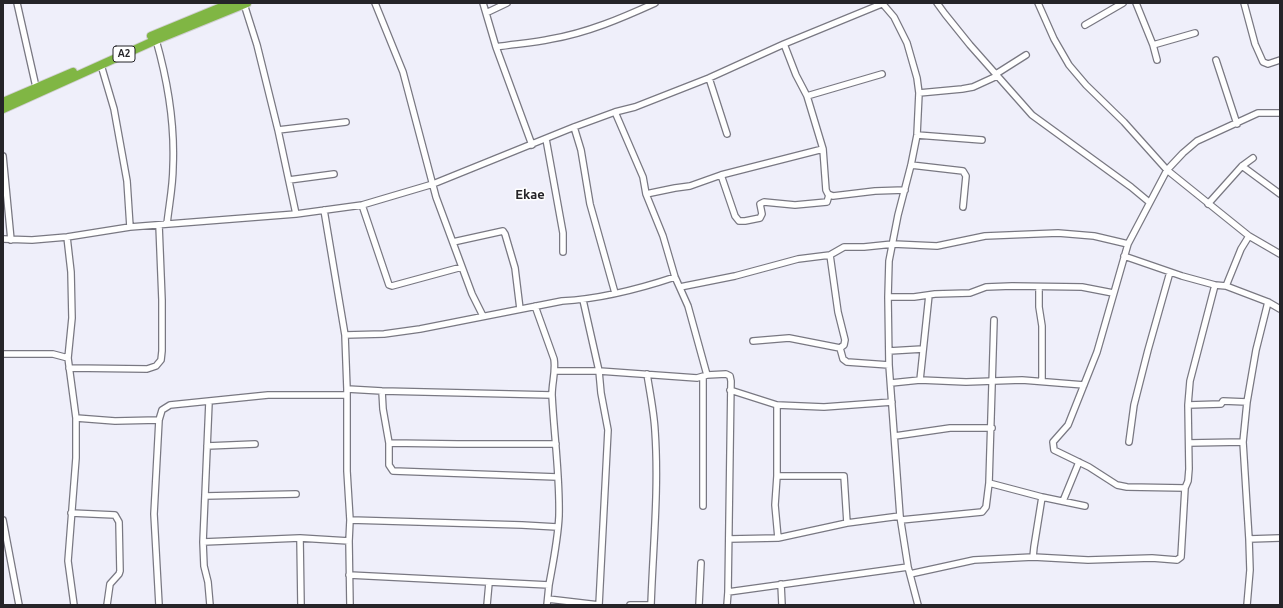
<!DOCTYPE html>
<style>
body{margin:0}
#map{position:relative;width:1283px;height:608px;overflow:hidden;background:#efeffa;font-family:Ubuntu,sans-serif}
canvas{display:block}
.frame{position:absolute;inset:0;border:4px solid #252428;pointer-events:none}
</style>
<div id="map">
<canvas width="1283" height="608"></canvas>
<div class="frame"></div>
</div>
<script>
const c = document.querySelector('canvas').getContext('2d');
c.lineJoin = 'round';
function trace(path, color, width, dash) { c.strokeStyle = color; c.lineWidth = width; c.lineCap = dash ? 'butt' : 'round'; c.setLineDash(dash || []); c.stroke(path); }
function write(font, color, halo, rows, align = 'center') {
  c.font = font + ' Ubuntu,sans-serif'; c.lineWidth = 3; c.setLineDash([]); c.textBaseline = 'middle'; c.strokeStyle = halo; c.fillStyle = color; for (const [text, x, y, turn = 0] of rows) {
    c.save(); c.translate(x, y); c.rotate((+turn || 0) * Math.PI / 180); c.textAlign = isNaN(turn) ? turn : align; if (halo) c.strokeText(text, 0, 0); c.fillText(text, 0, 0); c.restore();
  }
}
const minor = new Path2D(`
 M17 3 36 87
 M375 3 403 72 436 197 472 294 483 316
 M483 3 496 47 532 145
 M882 3 894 17 907 43 917 78 919 93 917 135 911 165 898 215 889 261 888 297 889 365 900 516 908 567 918 605
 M937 3 945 14 970 45 1032 115 1131 187 1149 202
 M1038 3 1054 39 1069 65 1086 85 1124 122 1167 170 1249 236 1280 254
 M1136 3 1153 45 1157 60
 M1244 3 1255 44 1263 62 1268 64 1280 60
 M244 4 257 45 278 130 296 214
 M486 13 507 3
 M1085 25 1123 3
 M156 40C168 82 175 123 173 167 173 186 169 205 167 224
 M784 44 796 75 807 96 823 149 826 190 828 194 833 196 875 191 905 190
 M1153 45 1195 33
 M496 47C514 44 533 43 551 39 587 33 622 18 655 3
 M1216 60 1237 124
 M101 65 114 109 127 181 130 227
 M996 74 1026 55
 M709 78 727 134
 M919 93 962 89 973 87 997 76
 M807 96 882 74
 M615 112 643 177 646 194 663 236 675 277 688 306 707 375 726 374 730 376 731 381 728 592 727 605
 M574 127 581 150 590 204 615 293
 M278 130 346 122
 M917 135 982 140
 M546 139 563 233V252
 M3 156 11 240
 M911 165 963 171 966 176 963 207
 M1242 166 1280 194
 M721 175 735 216 739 221H745L760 218 762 214 760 204 764 202 795 205 827 202 829 195
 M289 180 334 174
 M646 194 675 188 690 186 721 175 823 149
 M1208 204 1242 166 1253 158
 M362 205 389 285 392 286 462 267
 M324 210 345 335 347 389V471L350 520 349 541 350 605
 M67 237 71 272 72 318 68 358 76 418V458L68 561 74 605
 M3 239 32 240 67 237 130 227 296 214 362 205 433 184 574 127 615 112 635 107 709 78 784 44 884 3
 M453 242 503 231 505 234 515 268 520 309
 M1124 256 1182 276 1215 285 1226 286 1268 302 1280 309
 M1226 286 1241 249 1249 236
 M680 287 735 276 798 259 830 255 844 247H864L893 244 937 246 985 236 1058 233 1094 236 1128 244
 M1039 287V307L1042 326V381
 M888 297H914L935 294 970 293 986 287 1012 286 1082 287 1113 293
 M583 300 599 371 601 393 608 430 599 605
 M994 320 989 483 1042 497 1085 506
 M345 335 384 334 420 329 562 301C601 299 639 289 675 277
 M753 341 789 338 840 348 844 345 845 340 838 312 830 255
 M840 348 843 359 847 362 889 365
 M889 351 923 349
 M3 354H53L68 358
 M69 368 147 369 156 366 161 360 162 351V300L159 225
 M555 371H599L697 378 707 375
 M647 374C650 393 654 412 655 431 659 489 653 547 651 605
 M703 377V506
 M920 380 929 295
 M891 383 920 380 966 382 1022 380 1084 385
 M347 389 382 391 552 395
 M730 390 777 405V476L775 505 778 538
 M382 391 383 409 389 443V465L393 471 557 477
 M209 402 203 542 204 566 208 582 210 605
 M777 405 824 407 892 402
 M1188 405 1221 404 1223 401 1247 402
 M76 418 115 421 159 420 162 410 170 405 268 395H346
 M159 420 154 514 159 605
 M895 436 950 428H992
 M1129 442 1134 405 1148 350 1170 272
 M389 443 458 444H556
 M1189 443 1243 442
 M207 446 255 444
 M777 476H844L847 523
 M1185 488 1127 487 1117 485 1089 467 1054 450 1053 442 1068 425 1097 352 1128 244 1167 170 1183 153 1197 141 1258 113H1280
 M205 496 296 494
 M1063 501 1079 462
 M71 513 115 515 119 522 120 571 119 574 110 584 107 605
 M3 520 19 605
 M350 520 522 525 557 527
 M901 520 982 512 986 507 989 483
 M300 538 301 605
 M729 539 778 538 847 523 900 516
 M1249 539 1280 538
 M203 542 300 538 349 541
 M1033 557 1034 547 1042 497
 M910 574 974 560 1033 557 1088 560 1152 558 1177 560 1181 557 1185 488 1188 481 1189 469 1188 405 1190 381 1215 285
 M349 575 549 585C553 563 558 539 559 516 560 476 554 435 552 395 552 382 556 371 554 359L535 306
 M781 584 782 605
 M728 592 908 567
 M548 599 599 605
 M487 605 489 583
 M547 605 549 585
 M630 605H651
 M699 605 701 563
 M1247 605 1250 570 1249 539 1243 442 1247 402 1256 350 1268 302`);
const highway = new Path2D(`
 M151 36 231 3
 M3 102 73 72
 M3 109 156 40 247 3`);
trace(minor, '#797882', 8);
trace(highway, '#cfcfd0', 10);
trace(minor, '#fff', 5.5);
trace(highway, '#80b644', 8);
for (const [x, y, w] of [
 [124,54,22]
]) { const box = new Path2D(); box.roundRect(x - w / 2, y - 8, w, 16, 3); c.fillStyle = '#fff'; c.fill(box); trace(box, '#252428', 1); }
write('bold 10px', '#252428', null, [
 ["A2",124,54]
]);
write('bold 13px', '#252428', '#fff', [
 ["Ekae",530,195]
]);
</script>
